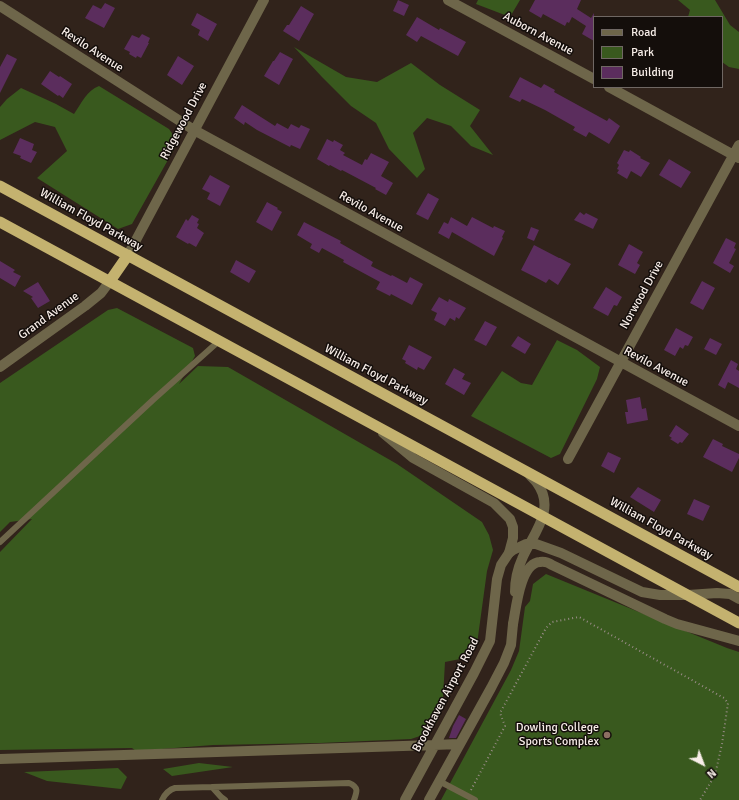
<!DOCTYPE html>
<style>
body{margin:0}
#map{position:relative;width:739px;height:800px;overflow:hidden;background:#31231b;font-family:Signika,sans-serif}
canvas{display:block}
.legend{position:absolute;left:593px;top:16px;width:130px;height:72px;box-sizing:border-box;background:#140e0b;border:1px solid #6f6763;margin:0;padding:5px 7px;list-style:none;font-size:12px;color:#f7ede8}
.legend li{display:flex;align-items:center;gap:8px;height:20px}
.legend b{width:20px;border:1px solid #6f6763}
.north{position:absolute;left:683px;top:744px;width:40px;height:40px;-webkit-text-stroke:3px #140e0b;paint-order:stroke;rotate:138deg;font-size:11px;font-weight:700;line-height:16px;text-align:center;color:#f7ede8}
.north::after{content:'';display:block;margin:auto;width:14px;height:18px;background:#f7ede8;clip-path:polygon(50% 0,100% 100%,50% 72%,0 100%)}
</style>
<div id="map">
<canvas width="739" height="800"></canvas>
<ul class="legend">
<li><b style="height:5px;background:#6e664a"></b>Road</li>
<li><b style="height:11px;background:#39591e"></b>Park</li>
<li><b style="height:11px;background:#5b2d5d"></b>Building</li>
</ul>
<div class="north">N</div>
</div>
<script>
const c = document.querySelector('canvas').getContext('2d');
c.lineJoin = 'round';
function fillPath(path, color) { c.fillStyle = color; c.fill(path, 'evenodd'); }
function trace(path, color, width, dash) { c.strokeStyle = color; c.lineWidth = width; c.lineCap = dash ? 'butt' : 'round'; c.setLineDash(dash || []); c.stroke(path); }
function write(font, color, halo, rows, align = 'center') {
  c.font = font + ' Signika,sans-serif'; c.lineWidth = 3; c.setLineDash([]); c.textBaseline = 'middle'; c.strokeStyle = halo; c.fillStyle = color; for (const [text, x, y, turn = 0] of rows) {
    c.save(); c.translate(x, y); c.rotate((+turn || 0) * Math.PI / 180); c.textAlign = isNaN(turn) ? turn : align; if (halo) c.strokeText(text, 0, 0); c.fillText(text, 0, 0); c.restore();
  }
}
fillPath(new Path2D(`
 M478 0H520L510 17 476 4Z
 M678 0H715L730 25 739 32V69L729 67 722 62V17H688L690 10Z
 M294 47 346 77 377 82 411 63 440 85 480 110 470 126 493 155 471 146 451 126 427 118 413 133 425 169 417 178 389 149 376 123 351 106 322 77Z
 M99 86 169 129 178 142 132 224 118 229 37 178 67 151 55 127 35 122 0 140V107L7 99 21 88 56 104 74 114C81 104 87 90 99 86Z
 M117 308 193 348 195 356 179 384 198 366 228 367 397 464 482 522 489 535 493 550 487 571 477 644 470 657 445 662 443 697 437 722 423 735 411 739 320 743 213 745 136 751 132 748 0 750V552L32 519 10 522 0 532V383L108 310Z
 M557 340 577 350 600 367 597 379 560 454 551 458 471 416 502 371 521 383 532 385Z
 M546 574 727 648 739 652V800H441L511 670 519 651 525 607 530 601 533 584Z
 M199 763 233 767 172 776 163 769Z
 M118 768 127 777 121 789 47 781 24 772Z`), '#39591e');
fillPath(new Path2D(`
 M398 0 409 5 404 16 393 11Z
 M535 0H581L577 9 591 18 594 13V41L582 34 586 26 572 17 569 23 567 22 565 26 543 14 541 18 529 11Z
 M105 3 115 8 104 28 85 18 93 5 101 9Z
 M301 6 314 14 299 41 283 31 287 25H289Z
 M197 13 217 24 208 41 198 35 200 30 191 25Z
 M417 17 439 30 440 28 466 42 458 56 421 36 417 42 406 35Z
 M142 34 150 38 148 43H149L141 58 137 56 136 58 129 54 130 52 124 49 132 35 139 38Z
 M280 52 293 59 279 85 264 76 273 61H274Z
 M7 54 17 59 0 93V67Z
 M178 56 194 66 182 85 167 75Z
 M50 71 59 77 60 76 72 84 63 98 59 95 58 96 41 84Z
 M520 77 541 88 544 84 555 90 554 92 607 121 609 118 620 126 609 144 589 132 586 137 573 130 575 127 545 110 522 99 520 102 509 97Z
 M242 105 275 126 277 123 288 129 291 124 299 128 301 125 310 129 300 149 291 145 290 147 257 130 245 122 244 125 234 118Z
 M20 138 34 144 32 150 37 152 31 163 20 158 21 156 13 153Z
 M327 139 333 142 334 140 343 145 340 150 345 153 343 155 362 165 365 159 367 160 371 153 389 162 381 176 393 183 386 195 375 189 376 188 342 170 341 171 330 165 329 166 317 159Z
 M624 150 629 152 630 150 641 157 640 158 650 163 641 177 631 171 627 179 617 173 619 170 617 169 619 165 617 163Z
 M669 159 691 172 681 188 659 175Z
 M210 175 230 186 220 206 207 199 210 193 202 189Z
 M428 193 439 199 428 220 416 214Z
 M267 202 278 208 277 209 282 212 272 231 256 222Z
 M580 212 584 215 586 213 598 219 593 229 574 220Z
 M192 215 199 219 197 223 199 224 197 228 204 233 196 247 189 243 188 244 176 237 186 219 188 221Z
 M451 217 467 226 472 217 493 228 494 226 505 231 502 237 503 238 494 256 452 232 449 239 438 233 444 222 448 224Z
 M304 222 341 241 340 243 373 262 371 266 391 276 392 275 407 283 410 277 423 284 412 305 391 294 390 296 376 289 380 282 343 262 344 260 322 248 319 253 310 248 312 244 297 235Z
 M531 227 539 230 534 241 527 238Z
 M726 238 736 243 734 248 736 249 729 263 734 266 730 273 713 263Z
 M629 244 643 252 637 263 640 265 635 274 618 265Z
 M534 245 559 258H560L571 264 558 285 549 279 546 283 533 276 521 270Z
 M236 260 256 271 249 283 230 272Z
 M0 261 15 270 13 272 21 276 15 287 0 278Z
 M702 281 715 288 703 310 690 303Z
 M38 282 50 301 38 308 31 298 33 297 23 291Z
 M606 287 622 297 617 306 614 305 608 316 593 308Z
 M439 297 448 302 449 299 466 308 459 319 456 317 455 321 450 318 445 326 434 320 437 313 431 310Z
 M485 321 497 327 486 346 474 340Z
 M676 328 693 337 688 346 685 345 683 349 680 347 675 356 664 350Z
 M518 336 531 344 525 354 511 346Z
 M710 338 722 344 716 355 704 349Z
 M409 345 432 357 424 370 418 367 417 370 405 363 406 361 402 359Z
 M731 360 738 364 736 369 739 371V388L728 382 725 389 718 385Z
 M454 368 465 374 462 379 471 383 464 395 445 384Z
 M640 397 642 409 646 408 648 420 627 424 625 412H628L626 400Z
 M676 425 689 434 682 443 680 442 678 444 670 439 672 438 669 436Z
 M713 439 723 444 722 446 739 454V458L732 472 703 457Z
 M608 452 621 458 614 473 601 466Z
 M638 487 661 500 654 512 630 497Z
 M694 499 710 506 703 521 687 514Z
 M459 715 466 719 456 738H449L453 726Z`), '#5b2d5d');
trace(new Path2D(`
 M471 790 505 726 500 713 546 628 552 622 579 617 724 698 728 703 722 744 715 775 700 800`), '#988c86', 2, [1, 3]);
trace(new Path2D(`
 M0 542 154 399 219 341
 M439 781 475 800
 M212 787 349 783C359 787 357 792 354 800
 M162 800C165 794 168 790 175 788L212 787 221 797 225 800`), '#6e664a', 6);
trace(new Path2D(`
 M448 0 594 79
 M0 6 194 130 739 426
 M609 87 739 158
 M128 255 264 0
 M0 367 85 306 101 293 110 281
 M568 459 739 145
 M0 759 434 745 459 744
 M405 800 474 673 490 641 497 579 501 565 509 553
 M429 800 491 688 504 663 511 645 513 624`), '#6e664a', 10);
trace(new Path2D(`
 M383 433 413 458 494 503 510 519 513 527V538L509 553
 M509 553 513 550 526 544H536L561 553 642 592 660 595H688L717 593 730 594 739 599
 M515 592C515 581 517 570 522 559 532 535 557 510 537 483 535 480 531 477 529 474
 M513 624C516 609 520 563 540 562 545 561 549 563 552 565L665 619 677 624 739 641`), '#6e664a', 10);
trace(new Path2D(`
 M0 186 739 587
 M0 222 739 623
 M110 281 128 255`), '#c4b26f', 11);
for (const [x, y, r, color] of [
 [607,735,4,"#8d6e63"]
]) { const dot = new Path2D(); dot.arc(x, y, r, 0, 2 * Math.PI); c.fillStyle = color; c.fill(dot); trace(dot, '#140e0b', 1.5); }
write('12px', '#f7ede8', '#140e0b', [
 ["Auborn Avenue",538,34,28],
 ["Revilo Avenue",92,50,33],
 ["Ridgewood Drive",184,121,-62],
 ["Revilo Avenue",371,212,29],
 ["William Floyd Parkway",91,220,29],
 ["Norwood Drive",642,295,-61],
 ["Grand Avenue",49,316,-36],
 ["Revilo Avenue",656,367,28],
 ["William Floyd Parkway",376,375,28],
 ["William Floyd Parkway",661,529,29],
 ["Brookhaven Airport Road",446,695,-62]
]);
write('12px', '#f7ede8', '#140e0b', [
 ["Dowling College",599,728],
 ["Sports Complex",599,742]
], 'right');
</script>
